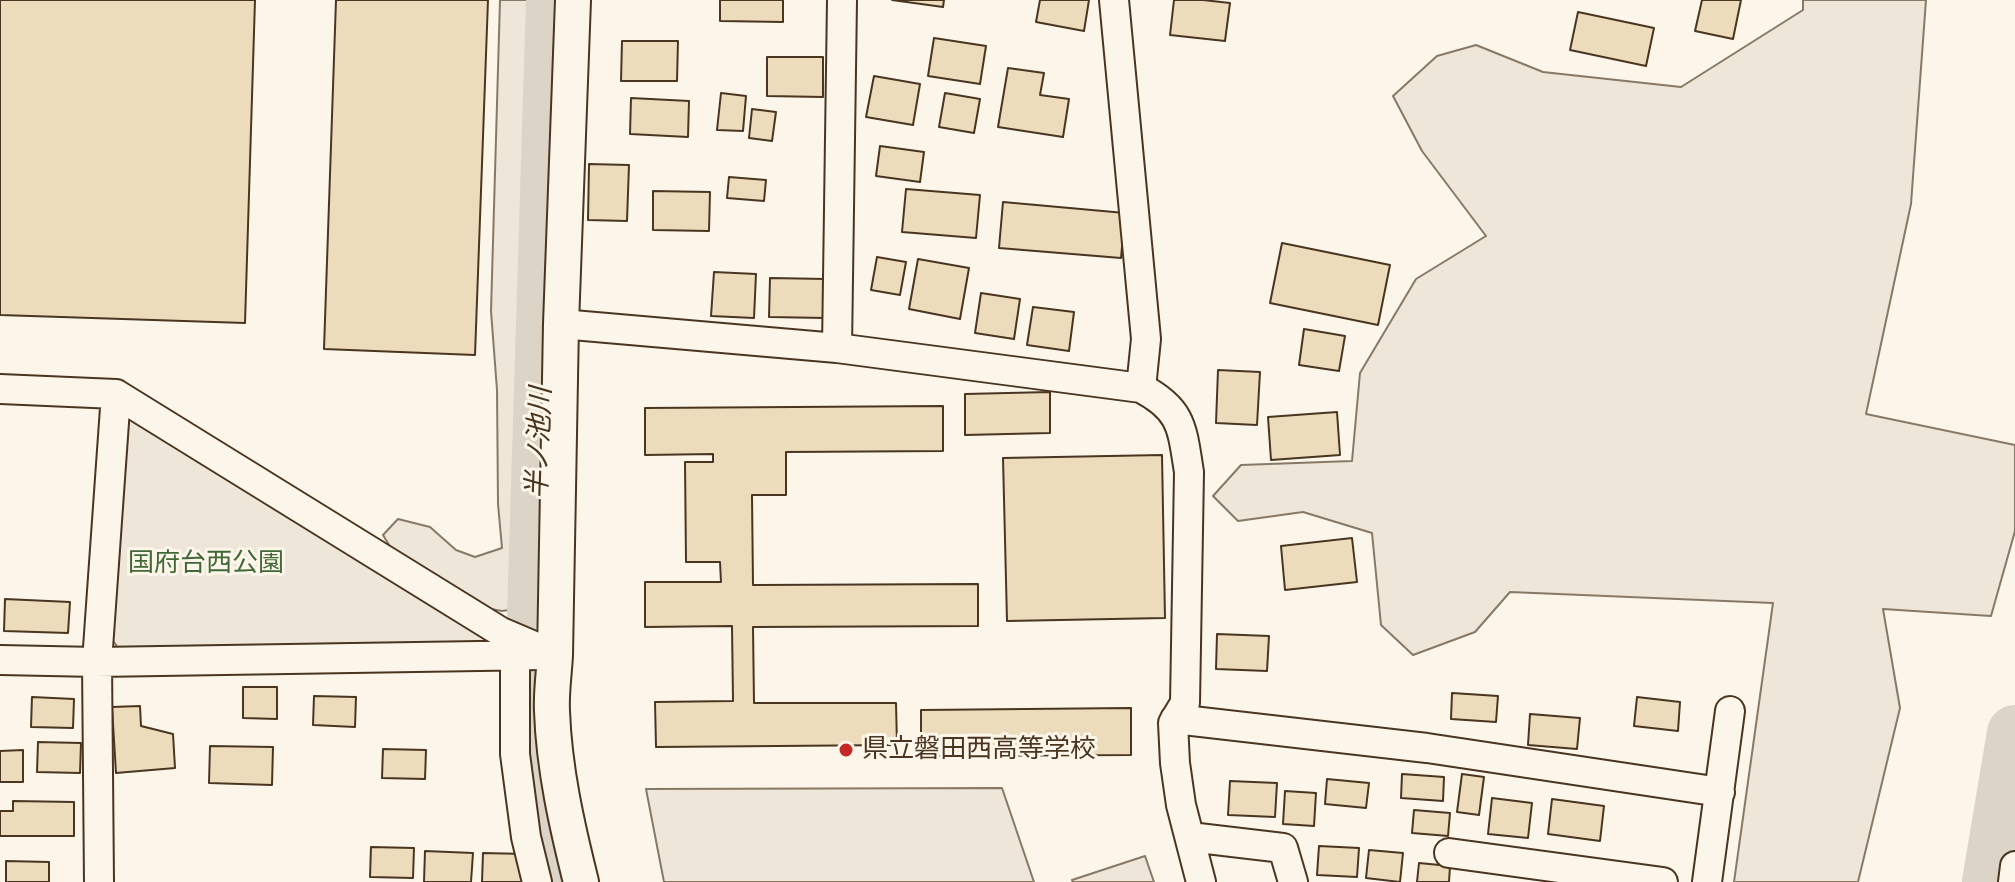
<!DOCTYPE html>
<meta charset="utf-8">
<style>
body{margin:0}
canvas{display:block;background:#fbf6e9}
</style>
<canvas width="2015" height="882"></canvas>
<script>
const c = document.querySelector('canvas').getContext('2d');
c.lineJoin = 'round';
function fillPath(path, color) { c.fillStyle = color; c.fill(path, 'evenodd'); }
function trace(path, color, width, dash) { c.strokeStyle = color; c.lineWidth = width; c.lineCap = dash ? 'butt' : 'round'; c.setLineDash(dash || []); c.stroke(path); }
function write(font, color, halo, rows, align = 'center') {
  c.font = font + ' Karla,"Noto Sans JP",sans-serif'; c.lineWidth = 6; c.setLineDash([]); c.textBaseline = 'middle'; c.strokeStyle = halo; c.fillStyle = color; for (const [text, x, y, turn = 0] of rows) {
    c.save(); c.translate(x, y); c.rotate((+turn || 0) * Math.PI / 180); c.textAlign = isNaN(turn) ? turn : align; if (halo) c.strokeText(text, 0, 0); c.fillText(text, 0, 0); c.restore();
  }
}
const green = new Path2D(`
 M500 0H573L556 579 535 606 502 611 453 602 406 573 383 535 398 519 430 527 456 550 475 557 502 548 498 504 497 390 491 311Z
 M1803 0H1926L1911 204 1866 414 2015 445V531L1991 616 1883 609 1900 708 1858 882H1734L1773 603 1510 592 1475 632 1413 655 1381 625 1372 533 1303 512 1238 521 1213 496 1241 465 1352 461 1360 373 1416 279 1486 236 1422 151 1393 96 1437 56 1476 45 1543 72 1681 87 1803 10Z
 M131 411 493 634 490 653 124 656 111 638 121 418Z
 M1002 788 1034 882H664L646 789Z
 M1145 856 1154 882H1073L1072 880Z`);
fillPath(green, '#ede6d9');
trace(green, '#887966', 2);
trace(new Path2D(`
 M554 0 532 714 536 773 562 882
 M1990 882 2015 733`), '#dcd4c6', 56);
const building = new Path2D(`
 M0 0H255L245 323 0 315Z
 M336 0H488L475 355 324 349Z
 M720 0H783V22L720 21Z
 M892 0H944L943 7Z
 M1040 0H1089L1084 31 1036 22Z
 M1174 0H1203L1230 3 1225 41 1170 35Z
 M1702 0H1741L1733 39 1695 31Z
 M1578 12 1654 28 1646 66 1570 50Z
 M934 38 986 46 980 84 928 76Z
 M622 41H678L677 81H621Z
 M767 57H823V97L767 96Z
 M1008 68 1044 73 1040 95 1069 99 1063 137 998 127Z
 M874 76 920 84 913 125 866 117Z
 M721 93 746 96 743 131 717 130Z
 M945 93 980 99 974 133 939 127Z
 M631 98 689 101 688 137 630 134Z
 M752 109 776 112 772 141 749 138Z
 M880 146 924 152 920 182 876 176Z
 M589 164 629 165 627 221 588 220Z
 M729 177 766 180 764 201 727 198Z
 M906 189 980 195 976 238 902 232Z
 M653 191 710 192 709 231 653 230Z
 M1003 202 1125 213 1121 258 999 248Z
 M1282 243 1390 265 1378 325 1270 303Z
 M877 257 906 262 900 295 871 290Z
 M918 259 969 268 960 319 909 309Z
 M714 272 756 274 754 318 711 316Z
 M770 278 826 279V318L769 317Z
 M981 293 1020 299 1014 339 975 333Z
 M1033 307 1074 312 1069 351 1027 345Z
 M1304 329 1345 336 1339 371 1299 365Z
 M1218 370 1260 372 1257 425 1216 423Z
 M1050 392V433L965 435V394Z
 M943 406V451L786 452V495H752L753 585 978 584V626L753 627 754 703H896L897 745 656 747 655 702 733 701 732 626 645 627V582H721L720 562H686L685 462H713V454L645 455V408Z
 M1337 412 1340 455 1271 460 1268 417Z
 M1162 455 1165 618 1007 621 1003 458Z
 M1352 538 1357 582 1285 590 1281 546Z
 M5 599 70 602 68 633 4 631Z
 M1217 634 1269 636 1267 671 1216 669Z
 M243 687H277V719L243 718Z
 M1452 693 1498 696 1496 722 1451 719Z
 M314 696 356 697 355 727 313 725Z
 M32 697 74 699 73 728 31 727Z
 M1637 697 1680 702 1678 731 1634 726Z
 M140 706 141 726 173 734 175 768 116 773 112 707Z
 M1131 708V755L921 756V710Z
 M1530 714 1580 718 1577 749 1528 745Z
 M38 742 81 743 80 773 37 772Z
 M210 746 273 747 272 785 209 783Z
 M383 749 426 750 425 779 382 778Z
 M23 750V782H0V751Z
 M1402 774 1444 777 1443 801 1401 798Z
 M1462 774 1484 777 1479 815 1457 812Z
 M1327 779 1369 783 1366 808 1325 804Z
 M1230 781 1277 783 1275 817 1228 815Z
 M1285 791 1316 793 1314 826 1283 824Z
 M1492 798 1532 803 1528 838 1488 834Z
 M1552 799 1604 806 1600 841 1548 834Z
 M13 801 74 802V836H0V811H13Z
 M1414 810 1450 813 1448 836 1412 833Z
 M1319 846 1359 848 1357 877 1317 875Z
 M371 847 414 848 413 878 370 877Z
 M1369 850 1403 853 1400 882 1366 878Z
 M425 851 473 853 471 882H424Z
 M483 853 526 854 525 882H482Z
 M6 861 49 862V882H6Z
 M1419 863 1450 866 1449 882H1417Z`);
fillPath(building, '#ecdcbc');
trace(building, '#4a3520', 2);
const minor = new Path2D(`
 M1114 0 1146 339 1141 388
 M561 324 837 348 1141 388C1183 410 1182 429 1189 472L1185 703 1173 723 1175 763 1181 805 1201 882
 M837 348 842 0
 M0 389 116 394 501 632 555 655
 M515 656V754L526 837 537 882
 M0 660 97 662 543 655
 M1175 719 1427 748 1720 792
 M1190 837 1283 848 1293 882
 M1449 853 1663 882
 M99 882 97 662 116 394
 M1707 882 1730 711
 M2013 882 2015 866`);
const tertiary = new Path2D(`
 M573 0 561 324 555 655C554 674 551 693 552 711 554 769 567 826 581 882`);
trace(minor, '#4a3520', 32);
trace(tertiary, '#4a3520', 38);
trace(minor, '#fbf6e9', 28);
trace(tertiary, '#fbf6e9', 34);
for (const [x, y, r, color] of [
 [846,750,8,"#c62828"]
]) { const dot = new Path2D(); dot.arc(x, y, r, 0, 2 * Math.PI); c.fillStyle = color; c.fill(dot); trace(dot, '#fbf6e9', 3); }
write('26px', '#436837', '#fbf6e9', [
 ["国府台西公園",206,564]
]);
write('26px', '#4a3520', '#fbf6e9', [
 ["県立磐田西高等学校",862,750]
], 'left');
write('italic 28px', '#4a3520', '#fbf6e9', [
 ["半ノ池川",540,443,-88]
]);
</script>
